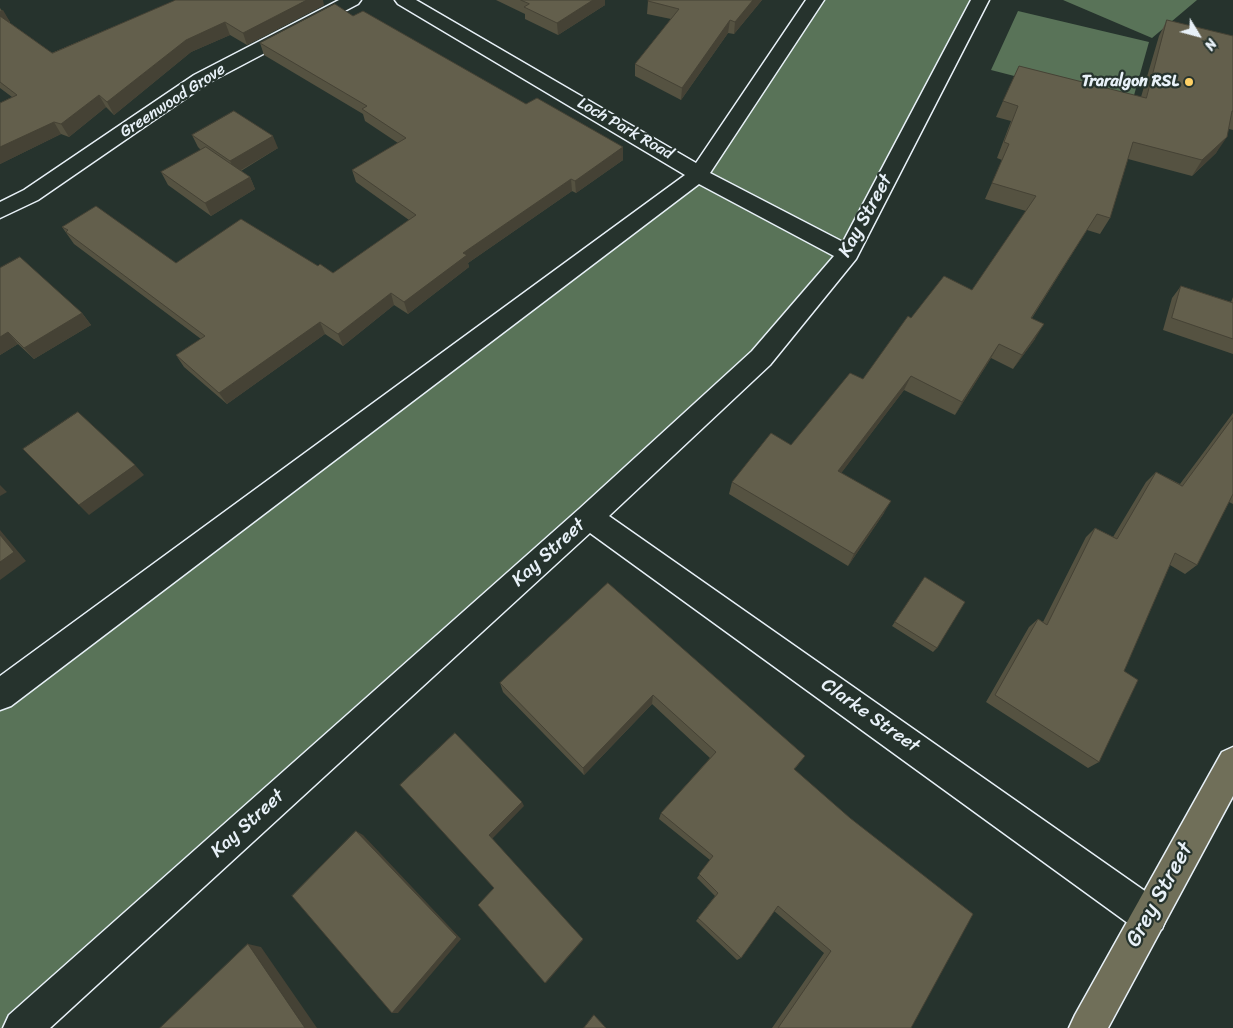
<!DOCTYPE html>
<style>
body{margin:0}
#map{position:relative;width:1233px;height:1028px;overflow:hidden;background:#26332d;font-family:Sriracha,sans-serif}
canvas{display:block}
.north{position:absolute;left:1173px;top:10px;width:50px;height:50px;-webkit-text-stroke:4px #26332d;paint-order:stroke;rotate:127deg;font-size:14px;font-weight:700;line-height:20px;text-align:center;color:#e8f1f8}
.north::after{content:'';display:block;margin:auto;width:18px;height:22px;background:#e8f1f8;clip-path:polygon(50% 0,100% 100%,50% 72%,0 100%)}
</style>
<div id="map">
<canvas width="1233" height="1028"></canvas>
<div class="north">N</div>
</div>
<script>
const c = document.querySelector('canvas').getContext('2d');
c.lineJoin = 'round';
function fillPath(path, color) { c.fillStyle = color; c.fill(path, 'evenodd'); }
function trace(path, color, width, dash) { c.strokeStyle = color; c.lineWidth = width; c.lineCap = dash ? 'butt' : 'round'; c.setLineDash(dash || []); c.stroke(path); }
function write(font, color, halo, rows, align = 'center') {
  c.font = font + ' Sriracha,sans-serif'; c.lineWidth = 4.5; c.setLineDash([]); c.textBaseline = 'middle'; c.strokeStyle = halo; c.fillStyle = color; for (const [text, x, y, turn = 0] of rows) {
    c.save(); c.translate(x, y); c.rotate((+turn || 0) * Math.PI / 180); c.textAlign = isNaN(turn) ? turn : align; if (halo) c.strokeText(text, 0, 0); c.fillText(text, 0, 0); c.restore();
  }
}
fillPath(new Path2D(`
 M815 0H970L848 254 761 358 22 1028H0V695L698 175Z
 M1063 0H1197L1152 38Z
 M1018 11 1149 42 1131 106 991 70Z`), '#597358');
const minor = new Path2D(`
 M339 0H361L358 4 208 83 38 200 0 218V202L24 190 194 75Z
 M395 0H416L696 163 806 0H824L710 173 843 242 971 0H989L856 259 770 365 609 516 1162 903 1167 916 1162 929 1149 934 1136 929 590 533 50 1028H3L9 1015 579 509 752 351 834 256 699 184 11 706 0 710V676L685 175 398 4Z`);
const major = new Path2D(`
 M1233 747V796L1108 1028H1069L1075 1015 1222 752Z`);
trace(minor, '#e8f1f8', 3);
trace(major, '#e8f1f8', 3);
fillPath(minor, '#26332d');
fillPath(major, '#706f59');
fillPath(new Path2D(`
 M176 0 324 5 247 45 230 35 191 52 114 115 106 107 69 137 61 134 0 164V103L12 97 0 88V8L10 22V23L52 53Z
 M496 0H605V5L558 35 525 19V14Z
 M649 0H762L734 34 728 33 681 100 635 76V64L671 19 647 14 648 1Z
 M353 16 623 160 576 193 572 191 468 263 469 267 408 314 394 305 343 346 325 334 227 404 184 367 176 355 201 339 74 244 62 227 176 263 318 266 333 273 409 220 356 182 352 170 398 143 365 121 363 114 264 55 260 43Z
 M1167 20 1233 36V130L1229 129 1216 153 1192 176 1128 159 1110 218 1100 234 1087 230 1032 318 1035 339 1013 369 991 358 955 415 904 390 841 473 884 513 848 566 729 494 732 482 791 445 863 379 911 318 972 290 1026 211 985 199 1002 160 997 158 1011 121 996 117 1003 101 1141 97 1159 36Z
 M192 135 278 148 241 171 250 177 255 189 211 216 168 185 161 172 201 150 198 147Z
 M0 268 82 313 91 325 34 359 18 344 0 355Z
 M1181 286 1231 302 1233 297V354L1163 330 1172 298Z
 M1233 413V504L1229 502 1197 565 1185 574 1170 565 1124 671 1099 762 1088 768 986 702 1029 627 1038 619 1043 622 1086 537 1095 528 1113 537 1146 482 1156 472 1180 484Z
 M925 577 937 648 933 652 892 626Z
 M608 583 805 756 794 770 911 1028H772L824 953 774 911 741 958 737 960 696 921 715 896 697 878 710 860 659 819 661 813 710 758 652 704 584 775 503 692 500 683Z`), '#555241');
fillPath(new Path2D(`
 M307 0H323L324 5 247 45 243 33Z
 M593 0H605V5L558 35 557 23Z
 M753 0H762L734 34 735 22Z
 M3 10 10 22 4 25 0 20V11Z
 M730 20 728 33 681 100 682 88Z
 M225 22 230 35 191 52 114 115 107 102 186 40Z
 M99 95 106 107 69 137 61 124Z
 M54 122 61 134 0 164V147Z
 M273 136 278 148 236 173 230 161Z
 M1227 137 1216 153 1192 176 1202 160Z
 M623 147V160L576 193 575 181Z
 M250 177 255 189 211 216 205 203Z
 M571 179 572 191 468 263 469 267 408 314 404 302 463 253Z
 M391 293 394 305 343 346 338 334Z
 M82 313 91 325 34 359 24 348Z
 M320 322 325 334 227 404 219 393Z
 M1044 324 1035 339 1013 369 1022 355Z
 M8 332 18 344 0 355V337Z
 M999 344 991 358 955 415 962 402Z
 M911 376 904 390 833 484 838 471Z
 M135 465 144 475 89 515 79 505Z
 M0 485 7 492 0 496Z
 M891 501 884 513 848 566 854 554Z
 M0 530 26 561 0 580Z
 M653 695 652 704 584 775 583 768Z
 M522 802 524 806 492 839 489 835Z
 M356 831 363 835 461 939 398 1013H392Z
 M583 939V940L546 983H545Z
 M248 944 261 947 317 1028H305Z`), '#454235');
const building = new Path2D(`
 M176 0H307L243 33 225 22 186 40 107 102 99 95 61 124 54 122 0 147V103L17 95 0 82V16L52 53Z
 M521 0H593L557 23 524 7 529 4Z
 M649 0H753L735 22 730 20 682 88 635 64 679 9 648 1Z
 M335 4 353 16 363 11 526 104 537 98 623 147 575 181 571 179 463 253 467 255 404 302 391 293 338 334 320 322 219 393 176 355 205 336 66 232 68 230 62 227 96 206 176 263 241 219 318 266 320 264 333 273 416 215 352 170 406 138 362 109 367 106 260 43Z
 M1167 20 1233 36V111H1232L1227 137 1202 160 1133 142 1110 218 1097 214 1031 318 1044 324 1022 355 999 344 962 402 911 376 838 471 891 501 854 554 732 482 771 433 791 445 850 373 863 379 908 316 911 318 944 276 972 290 1036 196 992 183 1009 144 1004 142 1018 106 1003 101 1019 66 1146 98Z
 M234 111 273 136 230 161 192 135Z
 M206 147 250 177 205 203 161 172Z
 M20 257 82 313 24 348 8 332 0 337V268Z
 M1181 286 1233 303V339L1172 318Z
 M78 412 135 465 79 505 23 449Z
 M1233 418V494L1197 565 1175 553 1124 671 1138 680 1099 762 995 695 1038 619 1047 625 1095 528 1117 539 1156 472 1182 486Z
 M0 535 14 552 0 562Z
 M925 577 965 602 937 648 895 622Z
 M608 583 805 756 794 769 850 818 973 914 911 1028H778L831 951 778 906 741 958 698 918 718 893 699 874 713 856 661 813 716 752 653 695 583 768 500 683Z
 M455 733 522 802 489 835 583 939 545 983 478 905 494 888 400 785Z
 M356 831 457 937 392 1013 292 896Z
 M248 944 305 1028H160Z
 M594 1015 606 1028H584Z`);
fillPath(building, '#635f4c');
trace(building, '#454235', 1);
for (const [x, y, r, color] of [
 [1189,82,5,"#ffd166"]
]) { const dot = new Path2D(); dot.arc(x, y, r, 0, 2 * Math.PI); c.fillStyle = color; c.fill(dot); trace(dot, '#26332d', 2); }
write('bold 16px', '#e8f1f8', '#26332d', [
 ["Traralgon RSL",1179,82]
], 'right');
write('16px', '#e8f1f8', '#26332d', [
 ["Greenwood Grove",173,101,-33],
 ["Loch Park Road",625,129,30]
]);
write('19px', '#e8f1f8', '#26332d', [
 ["Kay Street",866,216,-61],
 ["Kay Street",549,553,-42],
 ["Clarke Street",870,716,35],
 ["Kay Street",248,824,-42]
]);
write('22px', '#e8f1f8', '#26332d', [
 ["Grey Street",1160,895,-61]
]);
</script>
